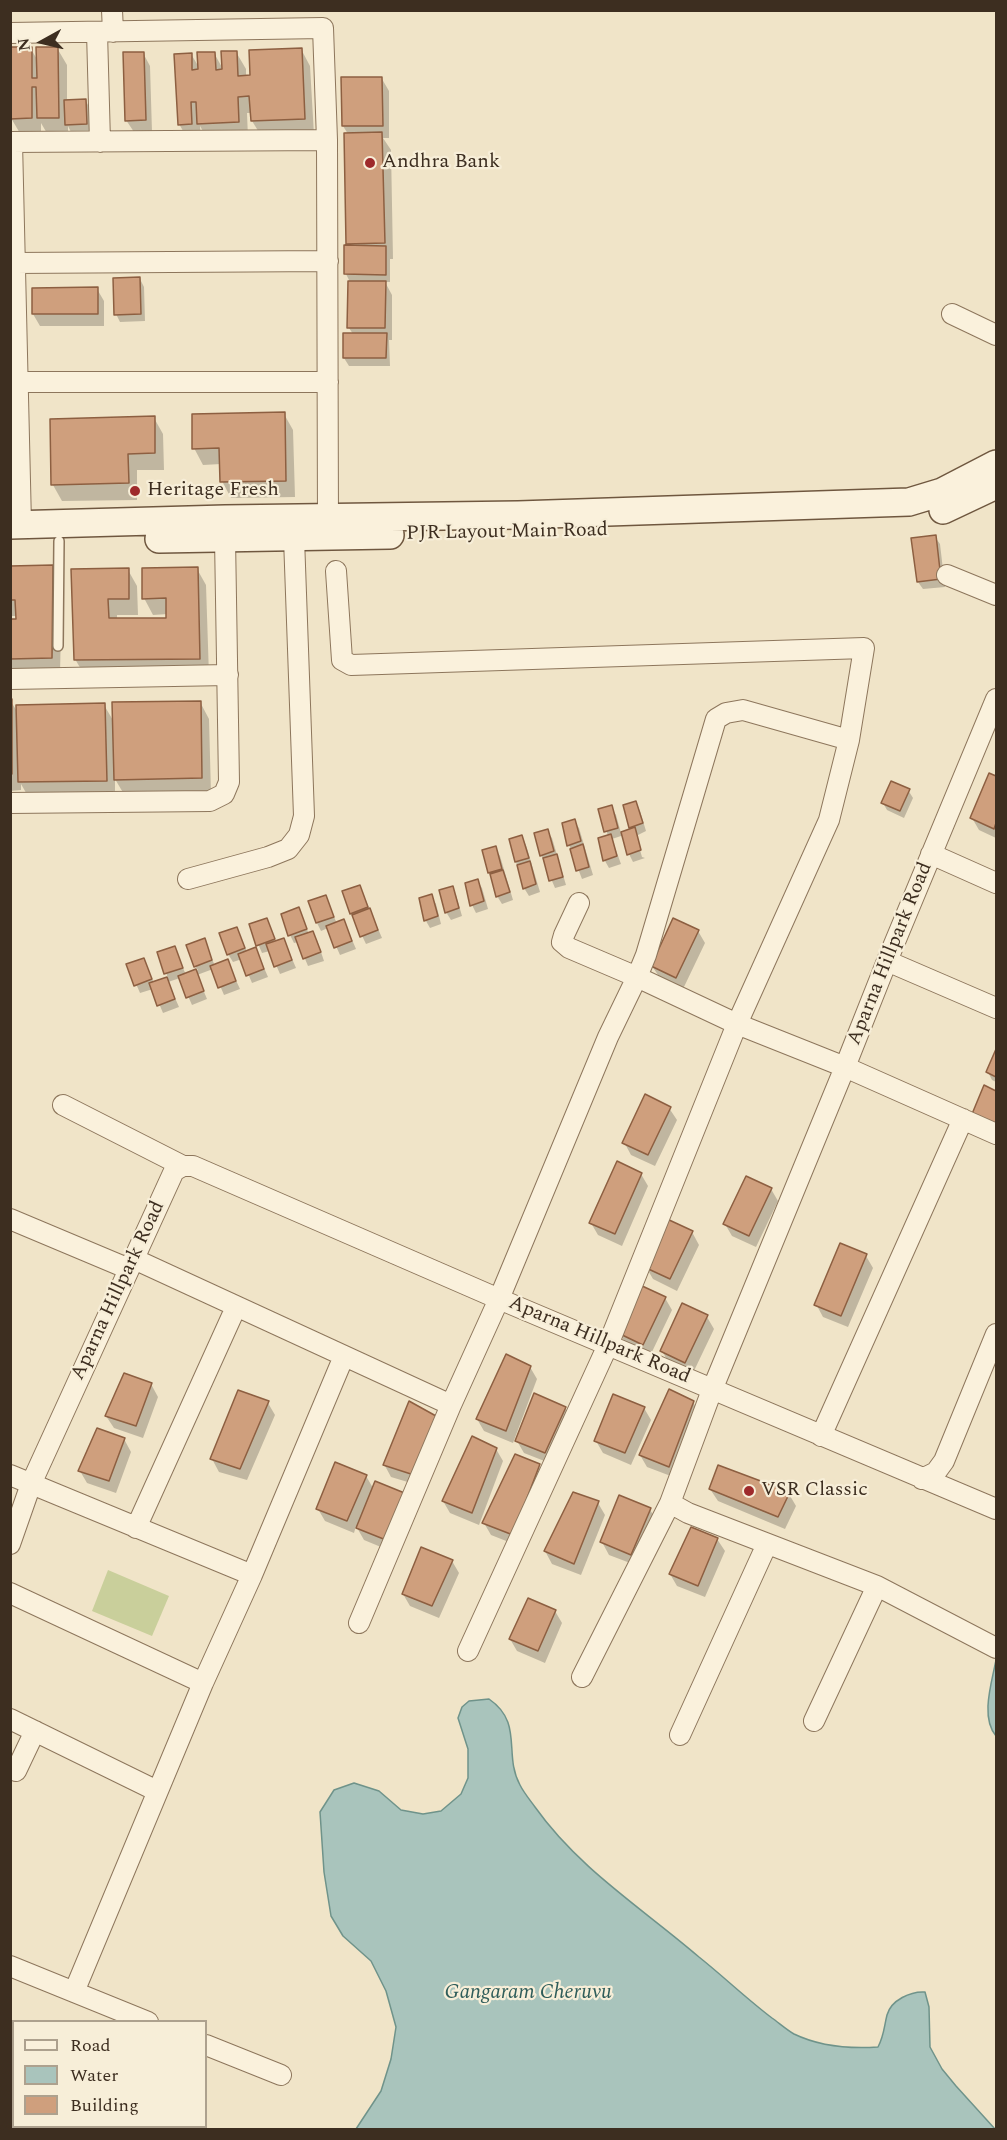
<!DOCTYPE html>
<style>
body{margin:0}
#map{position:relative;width:1007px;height:2140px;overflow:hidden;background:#f0e4c8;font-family:Spectral,serif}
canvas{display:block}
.frame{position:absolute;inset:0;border:12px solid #3d2e20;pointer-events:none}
.legend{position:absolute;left:12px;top:2020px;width:195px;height:108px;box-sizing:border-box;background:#f7eed8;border:2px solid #ada18e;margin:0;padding:8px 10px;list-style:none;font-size:18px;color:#3d2e20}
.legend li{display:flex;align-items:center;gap:12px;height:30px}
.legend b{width:30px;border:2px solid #ada18e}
.north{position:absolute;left:12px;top:12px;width:60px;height:60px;-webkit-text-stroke:4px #f7eed8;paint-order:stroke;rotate:262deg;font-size:16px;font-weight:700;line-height:24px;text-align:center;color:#3d2e20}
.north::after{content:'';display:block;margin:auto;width:21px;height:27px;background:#3d2e20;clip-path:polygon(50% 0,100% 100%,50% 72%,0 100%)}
</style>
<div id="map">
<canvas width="1007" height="2140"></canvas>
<div class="frame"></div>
<ul class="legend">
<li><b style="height:8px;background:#faf1dc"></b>Road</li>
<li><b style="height:16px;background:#a9c4bc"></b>Water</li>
<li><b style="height:16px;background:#cf9f7d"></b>Building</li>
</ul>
<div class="north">N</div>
</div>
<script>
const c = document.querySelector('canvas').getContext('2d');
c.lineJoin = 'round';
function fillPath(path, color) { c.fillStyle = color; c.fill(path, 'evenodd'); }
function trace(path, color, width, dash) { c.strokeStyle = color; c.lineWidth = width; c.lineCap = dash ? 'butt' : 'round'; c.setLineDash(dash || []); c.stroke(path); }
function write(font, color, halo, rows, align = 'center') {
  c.font = font + ' Spectral,serif'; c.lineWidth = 4.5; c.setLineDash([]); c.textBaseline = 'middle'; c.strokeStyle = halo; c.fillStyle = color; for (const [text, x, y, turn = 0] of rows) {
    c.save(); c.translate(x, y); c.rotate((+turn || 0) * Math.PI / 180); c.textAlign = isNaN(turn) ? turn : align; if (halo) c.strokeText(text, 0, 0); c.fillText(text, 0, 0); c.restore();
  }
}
fillPath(new Path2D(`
 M108 1570 169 1596 152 1636 92 1611Z`), '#c9cf9b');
const water = new Path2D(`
 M996 1660V1736C980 1717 992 1682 996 1660Z
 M489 1699C524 1723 503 1754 520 1785 524 1793 530 1800 535 1807 579 1869 642 1908 699 1957 724 1977 747 1999 772 2018 779 2023 787 2030 794 2034 821 2047 849 2049 878 2047 884 2036 884 2027 887 2015 891 2000 911 1991 925 1992L929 2007 930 2047 942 2069 956 2086 995 2129H356L381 2091 391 2059 396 2027 386 1991 371 1961 343 1936 331 1916 324 1872 320 1812 334 1790 354 1783 379 1791 401 1810 423 1814 441 1811 461 1794 468 1778V1749L458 1718 462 1707 469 1701Z`);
fillPath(water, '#a9c4bc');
trace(water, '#6f938a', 1.5);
fillPath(new Path2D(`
 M57 48 67 65V102L86 101 90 109 91 132H71L68 126V134L48 135 41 123V135H21L11 118 31 49 38 61Z
 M301 49 310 66 314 135 262 137 252 121V113H247L248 138 208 140 200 126 201 140 189 141 179 124 191 54 200 69 214 53 223 69 236 52 246 69V77Z
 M143 53 150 66 152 132H134L126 120Z
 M382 79 389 91V138H383L391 150 393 259H390V282H385L392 295V340H389L390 366H349L344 358 353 334 349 328 350 282 346 274 350 247 348 243V134L343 126Z
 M140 279 144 287 145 321 120 322 116 314Z
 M97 289 104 301V326H40L33 314Z
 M284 414 293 430 295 497 231 498 222 481 221 464 203 465 194 448Z
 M154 418 163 434 164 470H137V500L62 501 53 485Z
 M935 537 940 544 945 587 923 589 918 582Z
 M52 567 62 583 60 674 10 676V620H17V616H10V568Z
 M197 569 206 585 209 676H85L75 659 72 570H128L137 586 138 615H117V620L168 619V614L153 615 144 598Z
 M10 700 18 713 104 705 114 722 200 702 209 719 211 794 125 796 115 779V797L29 798 21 784V790L10 791Z
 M990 775 996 778V838L979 830 972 818Z
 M908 790 913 798 904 818 887 810 883 803Z
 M636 803 640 811 646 831 636 836 642 857 645 858 633 862 629 854 624 835 612 839 621 864 609 868 605 861 599 839 608 836 600 810 611 807 616 815 621 833 631 830 630 827Z
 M574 821 579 828 593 875 582 879 569 845Z
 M547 831 552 838 566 885 555 888 541 855Z
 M522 837 526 845 540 892 529 896 524 888 516 862Z
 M495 848 500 856 513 900 502 904 497 896 484 851Z
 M477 880 482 888 488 909 476 913 472 905Z
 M360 887 382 938 366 944 351 913Z
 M452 888 456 895 462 916 451 920 446 912Z
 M431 896 436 904 441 924 430 928 426 921 420 899Z
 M326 897 337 924 344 921 356 949 340 955 328 928 321 931 317 923 310 902Z
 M298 909 309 934 312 932 317 940 324 961 308 966 298 942 294 943 290 935Z
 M266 919 276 943 284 940 296 968 280 974 270 951 262 953 250 925Z
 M237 928 247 952 256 949 268 977 252 983 242 959 233 962 228 954Z
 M698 931 705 943 683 989 660 978 652 966Z
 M204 940 215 966 227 961 240 989 224 995 213 969 197 975 207 999 192 1005 180 978 168 982 179 1007 163 1013 153 989 140 993 128 965 143 959 154 983 168 978 159 953 178 956 186 975 198 970 195 966Z
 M996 1052V1082L992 1080 988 1072Z
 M669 1108 677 1120 655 1166 631 1155 624 1142Z
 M641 1174 648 1186 622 1246 598 1235 591 1223Z
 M771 1189 778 1201 756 1247 732 1236 725 1224Z
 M692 1232 699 1245 677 1291 653 1279 646 1267Z
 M866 1256 873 1268 848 1327 823 1317 816 1304Z
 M665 1298 672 1310 650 1356 627 1345 619 1333Z
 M707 1317 714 1329 692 1375 669 1363 662 1351Z
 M530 1367 537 1379 513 1443 484 1431 477 1419Z
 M151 1384 158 1397 143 1438 114 1428 106 1416Z
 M693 1402 700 1415 676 1478 647 1467 640 1455Z
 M268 1403 275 1415 247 1480 219 1472 212 1459Z
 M409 1403 421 1486 391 1477 384 1464Z
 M565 1408 572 1420 552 1464 524 1453 517 1441Z
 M644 1408 651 1420 631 1465 603 1453 596 1441Z
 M124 1439 131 1452 116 1493 87 1483 80 1471Z
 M496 1449 503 1461 479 1525 450 1513 443 1501Z
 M538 1465 546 1478 519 1546 491 1535 484 1523Z
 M366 1476 373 1488 393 1552 364 1540 356 1526 354 1533 325 1521 318 1509Z
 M710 1489 789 1494 796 1506 785 1529 718 1501Z
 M620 1497 650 1510 658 1522 638 1566 609 1555 602 1542Z
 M598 1503 605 1515 581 1575 552 1564 545 1551Z
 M717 1539 725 1551 705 1597 677 1586 670 1574Z
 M452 1561 459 1573 439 1618 410 1606 403 1594Z
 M555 1611 562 1623 545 1663 517 1651 510 1639Z`), '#0003');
const building = new Path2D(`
 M10 47H32V78H37L36 47H58L59 118H37L36 87H32V118L10 119Z
 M302 48 305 119 251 121 249 96 238 97 239 122 197 124 196 102H191L192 124 178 125 174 54 192 53V70L198 69 197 52H215L216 70 222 69 221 51H237L238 76 250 75 249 50Z
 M123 52H144L146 120 125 121Z
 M341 77H382L383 126H342Z
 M86 99 87 124 65 125 64 100Z
 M382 132 385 243 346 244 344 133Z
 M344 245 386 246V275L344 274Z
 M140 277 141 314 114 315 113 278Z
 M348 281H386L385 328H347Z
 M98 287V314H32V288Z
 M343 333H387L386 358H343Z
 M285 412 286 481 220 482 219 448 192 449V414Z
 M155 416V453L128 454 129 483 51 485 50 419Z
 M936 535 941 579 917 582 911 538Z
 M53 565 52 658 10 659V619H16L15 600H10V566Z
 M198 567 200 659 74 660 71 569 129 568V599H108L109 618H166V598L142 599V568Z
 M10 699H12V774H10Z
 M201 701 202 778 114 780 112 702Z
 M105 703 107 781 18 782 16 705Z
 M989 773 996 776V823L994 829 970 818Z
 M891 781 910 789 900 811 881 803Z
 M636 801 643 823 629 828 623 805Z
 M612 805 618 828 604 832 598 809Z
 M575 819 581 841 567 846 562 823Z
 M635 827 641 850 627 855 621 832Z
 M548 829 554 851 540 856 534 833Z
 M611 834 617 856 603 861 598 838Z
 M522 835 529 858 515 862 509 839Z
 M583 844 589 867 576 871 570 849Z
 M496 846 502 869 488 873 482 850Z
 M557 854 563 877 549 881 543 858Z
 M530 861 536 884 523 889 517 865Z
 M503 870 510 892 496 897 490 874Z
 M478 879 484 901 470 906 465 883Z
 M360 885 368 907 350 914 342 891Z
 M453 886 459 908 445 913 439 890Z
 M432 894 438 916 424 921 419 898Z
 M326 895 334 917 316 923 308 901Z
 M299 907 307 929 288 936 281 914Z
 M370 908 378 930 360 937 352 915Z
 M267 918 275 939 256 946 249 924Z
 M673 918 699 930 676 978 651 966Z
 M344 919 352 941 334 948 326 926Z
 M237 927 245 948 227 955 219 933Z
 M313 931 321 952 303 959 295 937Z
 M205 938 212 960 194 967 186 945Z
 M284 938 292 960 274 967 266 944Z
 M175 946 183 968 164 974 157 952Z
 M256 947 264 969 246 976 238 954Z
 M144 958 152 979 134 986 126 964Z
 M228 959 236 981 218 988 210 966Z
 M196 969 204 991 186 998 178 976Z
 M167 977 175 999 157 1006 149 983Z
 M996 1049V1077L986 1072Z
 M984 1085 996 1091V1126L972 1114Z
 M645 1094 671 1107 648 1155 622 1143Z
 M617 1161 642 1173 615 1234 589 1223Z
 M746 1176 772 1188 749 1236 723 1224Z
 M667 1219 693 1231 670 1279 644 1267Z
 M840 1243 867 1254 841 1316 814 1305Z
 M640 1285 666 1297 643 1345 618 1333Z
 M682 1303 708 1315 685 1363 660 1351Z
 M506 1354 531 1366 506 1431 476 1419Z
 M124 1373 152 1383 136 1426 105 1416Z
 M669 1389 694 1401 669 1467 639 1455Z
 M238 1390 269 1401 240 1469 210 1459Z
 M534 1393 566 1407 545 1453 515 1441Z
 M613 1394 645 1407 625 1453 594 1441Z
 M409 1401 436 1416 414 1475 383 1465Z
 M97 1428 125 1438 109 1481 78 1471Z
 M472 1436 497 1448 472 1513 442 1501Z
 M515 1454 540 1464 513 1535 482 1523Z
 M335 1462 367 1475 347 1521 316 1509Z
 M718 1465 790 1492 778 1517 709 1489Z
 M375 1481 407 1494 386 1540 356 1528Z
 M573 1492 599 1501 574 1564 544 1551Z
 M619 1495 651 1508 631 1555 600 1542Z
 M691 1527 718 1538 698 1586 669 1574Z
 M421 1547 453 1560 432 1606 402 1594Z
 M528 1598 556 1610 538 1651 509 1639Z`);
fillPath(building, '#cf9f7d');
trace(building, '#8d5f41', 1.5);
const lane = new Path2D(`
 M58 646 59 541`);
const street = new Path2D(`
 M112 10 113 32
 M97 32 100 142
 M10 33 323 28 327 140 328 529
 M10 142 327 140
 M12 142 21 524
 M14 263 328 261
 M952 314 996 335
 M17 382H328
 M336 571 342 660 351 665 864 648 849 740 829 820 737 1024 608 1345 468 1651
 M947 575 996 595
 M10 679 228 675
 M849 740 743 710 726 713 716 719 646 955 637 977 737 1024 845 1067 996 1134
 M10 803 210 801 224 794 229 782 225 538
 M931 854 996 883
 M188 879 268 857 288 849 299 835 304 816 294 538
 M887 961 996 1008
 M63 1105 183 1166
 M10 1219 129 1269
 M134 1259 451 1405
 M821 1436 963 1119
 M10 1475 252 1575
 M922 1479 936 1472 944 1461 996 1334
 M136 1528 236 1307
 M10 1544 31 1484 174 1171 183 1166H193L499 1299 996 1509
 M10 1593 203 1683
 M359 1623 451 1405 499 1299 608 1037 637 977 569 948 562 942 564 935 579 903
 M996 1648 877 1586 688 1513 670 1503 712 1390 845 1067 887 961 996 699
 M582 1677 670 1503
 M10 1719 157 1791
 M814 1721 877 1586
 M680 1735 767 1544
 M16 1771 35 1731
 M10 1966 148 2022
 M74 1992 203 1683 252 1575 344 1356
 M206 2045 281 2075
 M10 2073 14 2074
 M130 2130 131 2126`);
const secondary = new Path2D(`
 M943 510 996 485
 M10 525 225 519 518 515 909 502 942 492 996 464
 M159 539 390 535`);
trace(lane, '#8d765c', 12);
trace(street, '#8d765c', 22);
trace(secondary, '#6f573f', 30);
trace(lane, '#faf1dc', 9);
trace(street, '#faf1dc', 20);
trace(secondary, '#faf1dc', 27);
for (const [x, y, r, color] of [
 [370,163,6,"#9e2a2b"],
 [135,491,6,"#9e2a2b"],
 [749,1491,6,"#9e2a2b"]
]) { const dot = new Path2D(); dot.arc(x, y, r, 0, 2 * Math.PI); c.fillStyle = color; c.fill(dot); trace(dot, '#f7eed8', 2); }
write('20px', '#3d2e20', '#f7eed8', [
 ["Andhra Bank",382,163],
 ["Heritage Fresh",147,491],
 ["VSR Classic",761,1491]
], 'left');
write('20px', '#3d2e20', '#f7eed8', [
 ["PJR Layout Main Road",507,533,-1],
 ["Aparna Hillpark Road",891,954,-68],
 ["Aparna Hillpark Road",119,1291,-65],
 ["Aparna Hillpark Road",599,1341,23]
]);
write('italic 21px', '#2f5d5a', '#f7eed8', [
 ["Gangaram Cheruvu",528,1994]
]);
</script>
